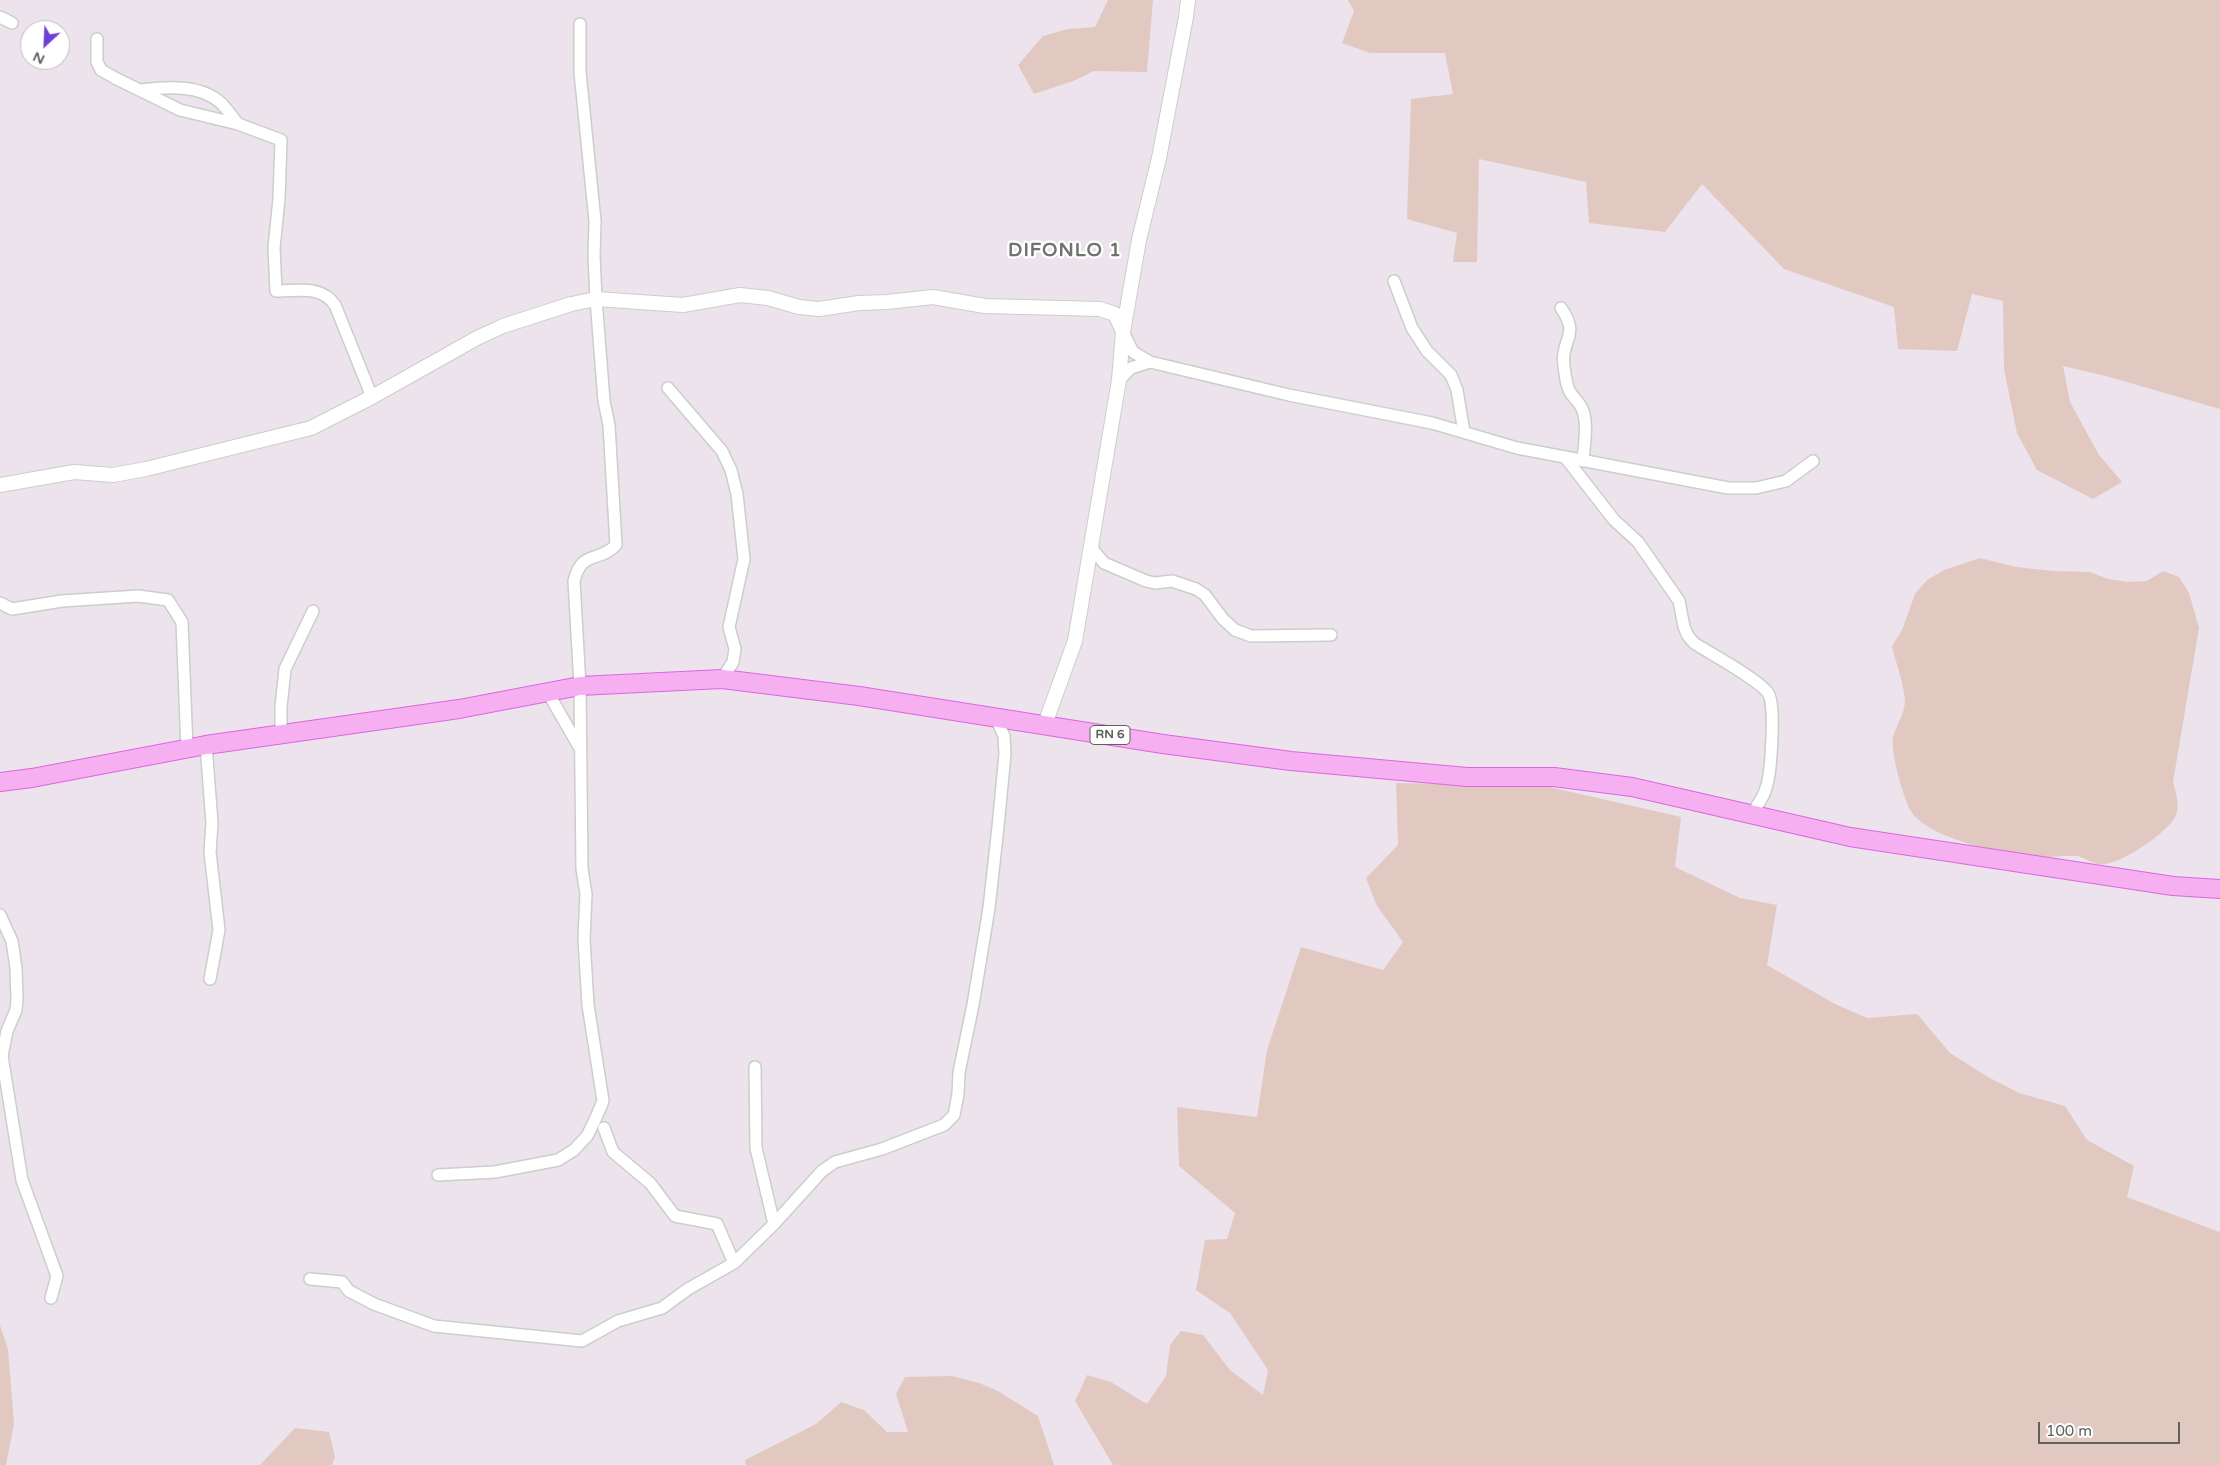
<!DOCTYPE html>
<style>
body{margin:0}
#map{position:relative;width:2220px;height:1465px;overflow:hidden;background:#ece3ec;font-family:"Varela Round",sans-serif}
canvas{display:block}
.north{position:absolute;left:20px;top:20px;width:50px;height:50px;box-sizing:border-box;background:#fff;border:1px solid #bec0bd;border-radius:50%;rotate:205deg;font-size:14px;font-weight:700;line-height:20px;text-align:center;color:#5d625b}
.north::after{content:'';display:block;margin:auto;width:18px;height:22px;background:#6e40d6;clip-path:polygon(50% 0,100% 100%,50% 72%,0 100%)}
.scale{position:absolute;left:2038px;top:1422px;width:142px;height:22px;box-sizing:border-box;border:2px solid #5d625b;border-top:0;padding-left:6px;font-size:15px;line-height:18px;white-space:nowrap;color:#5d625b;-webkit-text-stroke:4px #fff;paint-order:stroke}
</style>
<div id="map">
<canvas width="2220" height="1465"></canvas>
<div class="north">N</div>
<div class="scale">100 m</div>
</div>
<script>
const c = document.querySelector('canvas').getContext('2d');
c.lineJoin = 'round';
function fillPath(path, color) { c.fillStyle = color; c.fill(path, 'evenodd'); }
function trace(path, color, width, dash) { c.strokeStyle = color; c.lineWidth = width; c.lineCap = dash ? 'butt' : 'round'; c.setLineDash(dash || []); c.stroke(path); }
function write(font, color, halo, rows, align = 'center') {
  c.font = font + ' "Varela Round",sans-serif'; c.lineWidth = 4.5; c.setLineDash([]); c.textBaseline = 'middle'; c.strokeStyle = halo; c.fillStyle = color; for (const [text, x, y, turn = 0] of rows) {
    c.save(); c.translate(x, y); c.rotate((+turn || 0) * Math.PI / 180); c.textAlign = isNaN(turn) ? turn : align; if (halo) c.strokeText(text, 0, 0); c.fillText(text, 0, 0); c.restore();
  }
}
fillPath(new Path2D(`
 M1108 0H1153L1147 72 1094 71 1073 81 1034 94 1018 65 1043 36 1068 29 1095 27Z
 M1348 0H2220V409L2106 376 2063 366 2070 402 2099 455 2122 482 2093 499 2037 470 2017 433 2004 369 2003 301 1972 294 1957 351 1898 349 1894 307 1784 269 1702 184 1665 232 1589 223 1586 182 1479 159 1477 262H1453L1457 233 1407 219 1411 99 1453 94 1445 53H1370L1342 43 1354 11Z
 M1980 558 2016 567 2053 571 2090 572 2108 579 2128 582 2147 581 2163 571 2179 577 2189 593 2199 628 2173 782C2176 794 2181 808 2174 819 2162 836 2125 861 2105 864 2094 866 2086 857 2076 856 2063 855 2051 858 2039 857 2007 856 1931 839 1912 813 1904 801 1890 751 1893 737 1896 726 1905 713 1905 701 1904 683 1896 664 1892 646L1902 630 1915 594 1927 580 1944 570Z
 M1396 783 1545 786 1681 817 1675 867 1740 898 1777 905 1767 965 1835 1004 1867 1018 1917 1014 1950 1053 1988 1077 2019 1093 2065 1106 2087 1140 2134 1166 2127 1197 2219 1232 2220 1230V1465H1113L1075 1401 1087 1375 1111 1382 1147 1404 1166 1376 1170 1345 1181 1331 1203 1335 1230 1370 1263 1395 1268 1370 1230 1313 1196 1290 1205 1240 1227 1239 1235 1213 1179 1166 1177 1107 1257 1117 1267 1050 1301 947 1383 970 1403 942 1377 906 1366 878 1398 845Z
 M0 1325 8 1349 14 1424 6 1465H0Z
 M952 1376 979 1383 998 1391 1038 1416 1054 1465H746L745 1460 816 1424 841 1402 864 1410 887 1432H908L896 1394 905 1377Z
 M295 1428 329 1432 335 1457 332 1465H260Z`), '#e1c9c2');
const minor = new Path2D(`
 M0 17 12 23
 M97 39V62L101 70 115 78 180 110 238 124 281 140 279 199 274 248 276 291C298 291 321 285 335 305L372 397
 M141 90C167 87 200 84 221 103 227 109 233 118 238 124
 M1394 281 1412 328 1427 351 1451 375 1457 390 1464 432
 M1561 308C1581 336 1560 339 1564 366 1565 374 1566 385 1570 392 1574 399 1580 402 1583 411 1588 426 1584 445 1583 461
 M1123 332 1133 352 1150 362 1289 395 1432 423 1517 448 1565 457 1614 520 1638 542 1679 601 1684 627 1688 636 1694 643C1711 654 1758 679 1768 693 1776 704 1771 774 1766 788 1764 797 1756 807 1751 815
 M1119 380 1131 368 1150 362
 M668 388 722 451 731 470 737 494 744 559 729 627 735 649 733 662 722 679
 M1565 457 1728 488H1756L1786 481 1813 461
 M1091 543 1094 551 1104 563 1146 581 1155 583 1172 581 1196 589 1205 595 1223 619 1235 630 1251 636 1331 635
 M0 603 12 609 62 601 138 596 168 600 182 622 187 749
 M547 691 578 745
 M281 735V707L285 669 313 611
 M206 745 212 823 210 852 219 930 210 979
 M0 915 12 941 16 968 17 999 16 1010 7 1031 2 1056 22 1180 57 1276 51 1298
 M755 1067 756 1148 774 1224 822 1171 835 1162 882 1149 944 1125 954 1115 958 1094 959 1072 973 1005 989 908 998 827 1005 754 1004 736 996 718
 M604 1128 613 1152 650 1183 675 1216 717 1224 734 1263 774 1224
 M438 1175 495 1172 558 1160 574 1150 587 1136 595 1120 603 1101 588 1005 584 939 586 894 582 869 580 686 574 581C582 549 599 563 616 545L609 425 604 401 596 299 594 256 595 221 580 72V24
 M310 1279 342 1282 349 1291 374 1304 434 1326 582 1341 618 1321 662 1308 688 1289 734 1263`);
const tertiary = new Path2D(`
 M0 485 74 472 113 475 146 469 311 428 372 397 477 338 503 326 571 304 596 299 683 305 740 295 768 298 799 307 819 309 859 303 887 302 933 297 985 306 1100 309 1115 314 1123 332
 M1045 724 1075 641 1119 380 1123 332 1139 240 1159 158 1186 17 1188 0`);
const primary = new Path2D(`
 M0 782 32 778 206 745 459 709 580 686 722 679 859 696 1163 744 1291 761 1467 777H1554L1632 787 1850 837 2173 886 2220 889`);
trace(minor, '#cacfca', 14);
trace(tertiary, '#cacfca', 16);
trace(primary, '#db67e1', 20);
trace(minor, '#fff', 11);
trace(tertiary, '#fff', 14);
trace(primary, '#f6aff1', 18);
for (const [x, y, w] of [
 [1110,735,40]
]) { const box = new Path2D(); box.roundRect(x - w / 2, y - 9.5, w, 19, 4); c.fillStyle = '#fff'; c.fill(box); trace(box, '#5d625b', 1); }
write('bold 12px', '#5d625b', null, [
 ["RN 6",1110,735]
]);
c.letterSpacing = '1px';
write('bold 19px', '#6f746c', '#fff', [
 ["DIFONLO 1",1065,251]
]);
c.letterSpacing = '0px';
</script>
